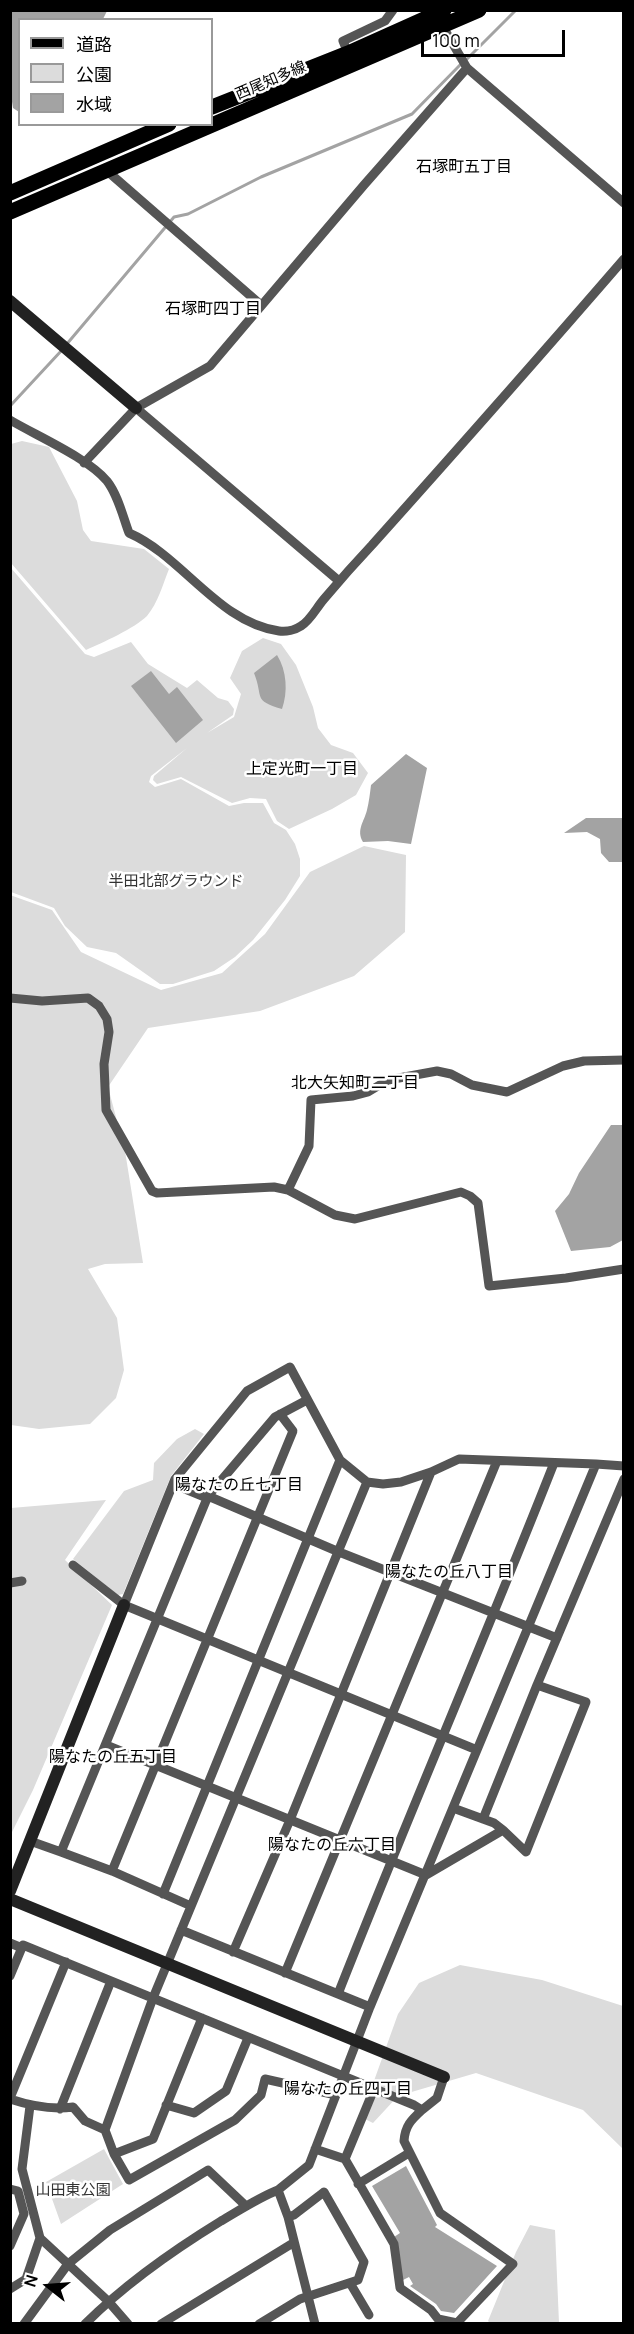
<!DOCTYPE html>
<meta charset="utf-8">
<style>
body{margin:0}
#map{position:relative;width:634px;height:2334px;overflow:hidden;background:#fff;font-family:Manrope,"Noto Sans JP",sans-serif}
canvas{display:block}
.frame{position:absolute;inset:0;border:12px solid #000;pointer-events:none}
.legend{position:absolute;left:18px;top:18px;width:195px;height:108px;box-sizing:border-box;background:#fff;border:2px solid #999;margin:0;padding:8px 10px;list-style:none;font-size:18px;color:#000}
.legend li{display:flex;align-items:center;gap:12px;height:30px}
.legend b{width:30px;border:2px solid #999}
.north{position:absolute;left:18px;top:2256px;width:60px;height:60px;-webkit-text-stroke:4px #fff;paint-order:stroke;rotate:287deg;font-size:16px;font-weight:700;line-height:24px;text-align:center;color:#000}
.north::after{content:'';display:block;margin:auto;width:21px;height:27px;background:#000;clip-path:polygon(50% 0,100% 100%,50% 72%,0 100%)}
.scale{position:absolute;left:421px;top:30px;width:144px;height:27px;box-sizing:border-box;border:3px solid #000;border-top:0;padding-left:8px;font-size:18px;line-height:21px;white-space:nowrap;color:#000;-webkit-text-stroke:4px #fff;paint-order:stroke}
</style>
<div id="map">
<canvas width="634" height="2334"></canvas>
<div class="frame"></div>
<ul class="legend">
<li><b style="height:8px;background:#000"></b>道路</li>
<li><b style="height:16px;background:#dcdcdc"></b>公園</li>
<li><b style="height:16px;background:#a3a3a3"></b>水域</li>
</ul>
<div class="north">N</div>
<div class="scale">100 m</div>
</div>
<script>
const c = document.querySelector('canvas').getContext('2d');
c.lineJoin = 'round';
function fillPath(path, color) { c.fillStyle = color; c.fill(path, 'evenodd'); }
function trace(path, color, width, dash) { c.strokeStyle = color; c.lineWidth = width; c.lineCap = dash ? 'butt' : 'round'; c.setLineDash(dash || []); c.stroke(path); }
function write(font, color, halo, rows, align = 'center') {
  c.font = font + ' Manrope,"Noto Sans JP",sans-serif'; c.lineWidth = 5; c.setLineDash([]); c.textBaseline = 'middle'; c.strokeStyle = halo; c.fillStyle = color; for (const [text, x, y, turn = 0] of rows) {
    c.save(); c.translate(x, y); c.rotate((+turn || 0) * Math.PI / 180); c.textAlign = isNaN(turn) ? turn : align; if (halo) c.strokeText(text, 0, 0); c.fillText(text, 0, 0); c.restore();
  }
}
fillPath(new Path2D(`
 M22 441 49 447 77 501 83 530 91 541 144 549 169 569C163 584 158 603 147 616 135 628 102 643 86 650L11 563V444Z
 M11 568 85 654 94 657 131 642 148 664 187 688 197 680 218 698 228 701 234 709 233 715 207 733 234 717 241 694 230 678 242 651 263 638 281 644 296 665 313 707 318 728 331 745 353 753 368 773 356 795 332 809 289 829 277 821 266 799 250 798 232 803 181 777 157 784 153 780 154 776 187 748 151 776 149 782 155 787 181 779 229 806 244 803H263L274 823 286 830 295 844 300 859V876L285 900 253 940 235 957 214 971 173 984H160L116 953 87 947 65 926 54 908 11 892Z
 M364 846 406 855 405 932 354 976 260 1011 148 1028 108 1087 125 1151 143 1263 105 1264 88 1269 117 1318 124 1370 116 1398 90 1424 39 1429 11 1425 10 895 52 910 81 952 161 990 222 973 265 934 310 872Z
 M195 1429 204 1434 171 1476 123 1594 118 1595 73 1559 124 1491 153 1480 154 1463 177 1439Z
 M106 1500 65 1560 112 1605 33 1790 11 1834V1508Z
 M460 1965 542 1980 623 2006V2149L583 2110 476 2073 398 2096 373 2123 361 2117 398 2014 419 1983Z
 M104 2149 123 2184 61 2224 46 2182Z
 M530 2225 555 2230 559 2323 491 2324 488 2321 516 2252Z`), '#dcdcdc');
fillPath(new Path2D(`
 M10 11H107L103 19 20 20 19 112 13 108 10 89Z
 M277 655C287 671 288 692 282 709 252 700 264 698 254 673Z
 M151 671 169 694 177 687 203 720 176 743 131 686Z
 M406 754 427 768 411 844 388 841 363 842C356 830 364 822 367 810 369 802 370 793 371 785Z
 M586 818H623V862H609L601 853 600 839 587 832 564 833Z
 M611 1125H623V1240L610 1247 571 1251 555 1211 569 1194 579 1173Z
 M406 2166 437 2225 435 2227 497 2266 454 2313 441 2311 436 2304 410 2286 413 2284 409 2277 403 2280 394 2237 400 2233 372 2186Z`), '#a3a3a3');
trace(new Path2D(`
 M466 60 516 10
 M66 345 174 217 188 214 261 177 412 114 461 64
 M11 405 62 350`), '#a3a3a3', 3);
trace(new Path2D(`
 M443 27 467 68 624 203
 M348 53 343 41 385 21 393 10
 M106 170 261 305
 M136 408 339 581
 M10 420C37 436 88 458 107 481 118 495 123 517 129 533 182 556 219 623 279 631 286 632 295 630 301 626 310 621 317 607 324 599 340 580 356 562 372 545 457 450 541 355 624 259
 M84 463 136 408 210 366 364 185 467 68
 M10 998 42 1001 88 998 99 1006 107 1019 109 1032 104 1064 106 1110 152 1191 157 1193 274 1187 288 1190 335 1215 355 1219 461 1192 470 1196 478 1203 489 1286 566 1278 624 1269
 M288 1190 309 1146 311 1100 353 1096 368 1092 388 1080 437 1071 451 1074 472 1085 507 1092 563 1066 584 1061 624 1060
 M596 1464 624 1466
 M173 1484 207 1498
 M208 1496 339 1552 557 1638
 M73 1565 124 1605 477 1750
 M10 1583 22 1581
 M124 1605 175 1479 247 1391 290 1367 340 1460 367 1482 383 1484 401 1482 431 1472 459 1459 596 1464 370 2007 309 2165 278 2190
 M106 1745 426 1875 503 1830 526 1852 586 1702 537 1685 624 1479
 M453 1808 494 1823 503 1830
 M483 1819 537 1685
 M30 1841 61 1852
 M112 1871 293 1431 280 1414
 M163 1894 340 1460
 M191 1906 112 1871 61 1852 208 1496 275 1417 307 1400
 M181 1930 370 2007
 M10 1943 22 1948
 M233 1952 290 1820 431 1472
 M285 1973 497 1461
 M10 1976 23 1945 414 2105 422 2110C411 2120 405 2126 404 2141L440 2213 513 2264 457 2323 438 2319 431 2310 400 2288 394 2244 345 2159 315 2149
 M338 1994C408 1816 484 1641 554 1463
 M336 2095 265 2079 261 2095 235 2120 129 2180 114 2154 105 2130 153 1998 367 1482
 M10 2098 66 1962
 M10 2099C31 2106 51 2110 73 2107L85 2121 105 2130
 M166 2105 194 2113 226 2091 248 2038
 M60 2109 111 1981
 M422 2110 437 2098 444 2077
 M114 2154 153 2139 202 2018
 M345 2159 374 2089
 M358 2184 409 2153
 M10 2189 18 2191 24 2214 10 2246
 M40 2238 108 2301 128 2324
 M350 2283 369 2315
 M10 2289 26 2279 40 2238 22 2169 30 2106
 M24 2324 68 2264 110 2230 208 2170 246 2206
 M85 2324C126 2283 172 2251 221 2221 240 2210 258 2198 278 2190L288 2217 315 2324
 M161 2324 293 2243
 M259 2324 300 2299 358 2280 364 2262 324 2192 294 2215 288 2217`), '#555', 9);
trace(new Path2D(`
 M10 301 136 408
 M10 1891 124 1605
 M10 1899 444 2077`), '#222', 12);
trace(new Path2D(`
 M212 107 348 53 444 10
 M10 193 169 124
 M10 212 479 10`), '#000', 15);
write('15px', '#000', '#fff', [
 ["西尾知多線",271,81,-23]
]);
write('15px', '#333', '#fff', [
 ["半田北部グラウンド",176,882],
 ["山田東公園",73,2191]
]);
write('16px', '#000', '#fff', [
 ["石塚町五丁目",464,168],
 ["石塚町四丁目",213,310],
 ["上定光町一丁目",302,770],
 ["北大矢知町二丁目",355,1084],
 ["陽なたの丘七丁目",239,1486],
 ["陽なたの丘八丁目",449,1573],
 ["陽なたの丘五丁目",113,1758],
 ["陽なたの丘六丁目",332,1846],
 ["陽なたの丘四丁目",348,2090]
]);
</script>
